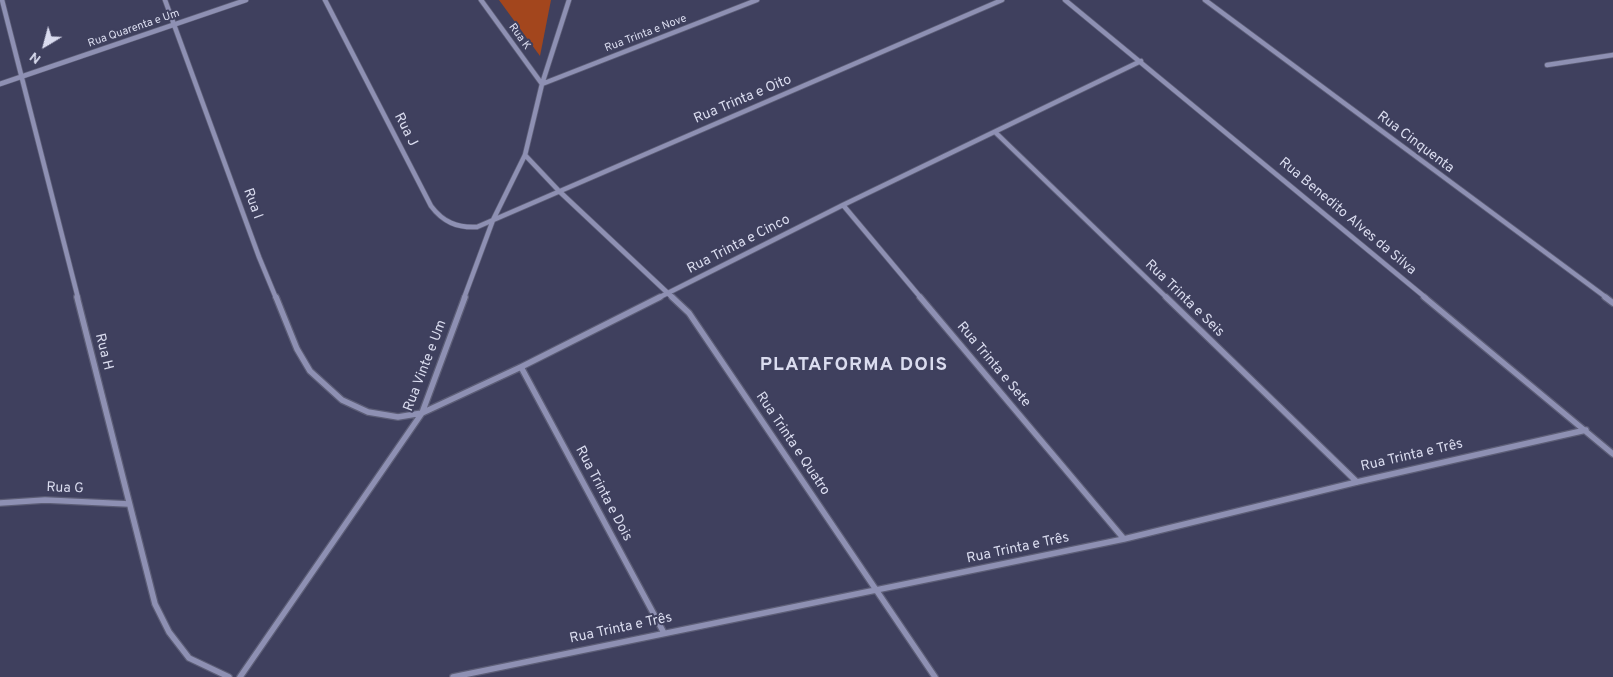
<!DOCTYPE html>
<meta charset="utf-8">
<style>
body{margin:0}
#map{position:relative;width:1613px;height:677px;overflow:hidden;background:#3f405e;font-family:Overpass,sans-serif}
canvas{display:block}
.north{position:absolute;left:20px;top:20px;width:50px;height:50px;-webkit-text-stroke:4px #3f405e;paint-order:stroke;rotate:217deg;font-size:14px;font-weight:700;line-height:20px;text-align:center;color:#dadcef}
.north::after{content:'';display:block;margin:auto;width:18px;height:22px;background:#dadcef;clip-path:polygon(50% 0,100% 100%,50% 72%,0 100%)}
</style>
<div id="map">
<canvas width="1613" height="677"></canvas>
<div class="north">N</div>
</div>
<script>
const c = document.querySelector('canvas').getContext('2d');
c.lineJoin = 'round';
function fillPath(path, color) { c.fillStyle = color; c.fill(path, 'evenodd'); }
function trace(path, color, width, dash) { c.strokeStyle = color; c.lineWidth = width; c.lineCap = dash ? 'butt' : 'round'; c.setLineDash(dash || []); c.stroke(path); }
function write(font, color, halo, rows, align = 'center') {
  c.font = font + ' Overpass,sans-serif'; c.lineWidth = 4; c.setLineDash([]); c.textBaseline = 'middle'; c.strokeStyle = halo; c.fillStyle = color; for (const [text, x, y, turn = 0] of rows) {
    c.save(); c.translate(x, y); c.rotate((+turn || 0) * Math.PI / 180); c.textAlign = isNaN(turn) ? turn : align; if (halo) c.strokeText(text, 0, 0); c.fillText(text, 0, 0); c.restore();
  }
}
fillPath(new Path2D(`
 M499 0H551L540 56Z`), '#a3461d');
const minorFar1 = new Path2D(`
 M2 0 78 298
 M165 0 259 257 276 298
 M325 0 431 206C443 222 457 228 477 227L1002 0
 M481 0 542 84
 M1065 0 1426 298
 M1205 0 1607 298
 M1547 65 1613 55
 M0 84 246 0
 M542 84 757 0
 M995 132 1167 298
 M525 155 559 191 673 298
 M843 205 921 298
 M464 298 493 220 525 155 542 84 569 0
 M658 298 843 205 1141 61`);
const minor = new Path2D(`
 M77 297 155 604 169 632 189 658 229 677
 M276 297 297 349 310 371 342 400 368 412 398 417 422 413 521 367 660 297
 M672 297 689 313 935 677
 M920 297 1124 539
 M1166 297 1357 482
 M1424 297 1613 454
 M1605 297 1613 303
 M521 367 664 633
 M0 503 45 500 129 504
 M240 677 422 413 465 297
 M453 677 1124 539 1357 482 1586 430`);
trace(minorFar1, '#5c5d76', 6);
trace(minor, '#5c5d76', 8);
trace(minorFar1, '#8e90b3', 4.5);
trace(minor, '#8e90b3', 5.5);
write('11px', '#dadcef', '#3f405e', [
 ["Rua Quarenta e Um",134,29,-19],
 ["Rua Trinta e Nove",646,34,-21],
 ["Rua K",519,37,54]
]);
write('14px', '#dadcef', '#3f405e', [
 ["Rua Trinta e Oito",743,100,-23],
 ["Rua J",405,130,63],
 ["Rua Cinquenta",1415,143,37],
 ["Rua I",252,204,70],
 ["Rua Benedito Alves da Silva",1347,217,40],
 ["Rua Trinta e Cinco",739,245,-27],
 ["Rua Trinta e Seis",1184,299,44],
 ["Rua H",103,352,76],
 ["Rua Trinta e Sete",993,365,50],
 ["Rua Vinte e Um",426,366,-69],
 ["Rua Trinta e Quatro",792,444,56],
 ["Rua Trinta e Três",1412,456,-13],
 ["Rua G",65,489,2],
 ["Rua Trinta e Dois",603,494,62],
 ["Rua Trinta e Três",1018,549,-12],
 ["Rua Trinta e Três",621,629,-12]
]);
c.letterSpacing = '1px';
write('bold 19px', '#dadcef', '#3f405e', [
 ["PLATAFORMA DOIS",854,366]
]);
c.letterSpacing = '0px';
</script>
